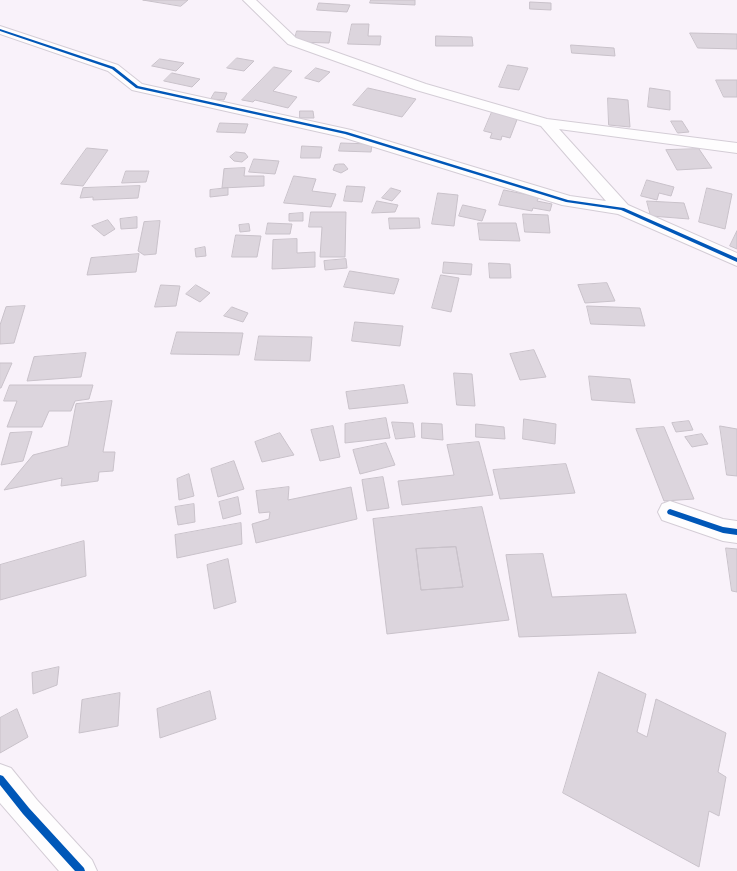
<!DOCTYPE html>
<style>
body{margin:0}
canvas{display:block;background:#f9f2fa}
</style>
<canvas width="737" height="871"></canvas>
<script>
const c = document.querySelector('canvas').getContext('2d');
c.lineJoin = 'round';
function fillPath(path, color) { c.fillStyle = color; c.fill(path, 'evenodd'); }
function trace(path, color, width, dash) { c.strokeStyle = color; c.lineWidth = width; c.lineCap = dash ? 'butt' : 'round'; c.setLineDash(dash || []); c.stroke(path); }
const building = new Path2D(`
 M143 0H188L181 6Z
 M371 0H415V5L370 3Z
 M530 2 551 3V10L530 9Z
 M319 3 350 5 347 12 317 10Z
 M352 24H369L368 36H381L380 45 348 44Z
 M297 31 331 32 329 43 294 42Z
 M690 33 737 34V49L698 48Z
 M436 36 472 37 473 46H436Z
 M571 45 614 48 615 56 572 53Z
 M237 58 254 61 244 71 227 68Z
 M160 59 184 63 176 71 152 66Z
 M508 65 528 68 519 90 499 87Z
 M274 67 292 71 273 91 297 97 288 108 255 100 253 102 242 100Z
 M316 68 330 72 319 82 305 78Z
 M172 73 200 79 192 87 164 81Z
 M716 80H737V97H724Z
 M368 88 416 99 402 117 353 105Z
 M650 88 670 91V110L648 107Z
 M215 92 227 93 224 100 211 99Z
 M608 98 628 100 630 127 609 125Z
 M300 111H313L314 118H300Z
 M492 112 518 117 510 138 502 136 501 140 490 138 492 133 484 131Z
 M671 121H682L689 132 678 133Z
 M220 123 248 124 245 133 217 132Z
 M341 143 372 144 371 152 339 151Z
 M302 146 322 147 320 158H301Z
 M87 148 108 150 83 186 61 184Z
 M699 149 712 168 677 170 666 150Z
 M236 152 245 153 248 157 242 162 234 161 230 157Z
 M254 159 279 161 275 174 249 172Z
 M339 164H344L348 169 341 173 333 170 335 165Z
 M245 168 244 176H264V186L222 188 224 169Z
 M126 171H149L146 182 122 183Z
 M294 176 316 179 312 191 336 194 331 207 284 203Z
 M647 180 674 187 671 196 659 193 657 200 641 196Z
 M140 186 138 198 93 200V197L80 198 83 188Z
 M347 186 365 187 362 202 344 201Z
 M228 188V195L210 197V190Z
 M391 188 401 191 392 201 382 198Z
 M707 188 732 194 725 229 699 222Z
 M504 190 539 197 537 201 552 204 550 211 533 208 532 211 499 205Z
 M438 193 458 195 454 226 432 224Z
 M377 201 398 205 395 212 372 213Z
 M647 201 684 203 689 219 651 216Z
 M463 205 486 210 482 221 459 216Z
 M311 212H346L345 257H320L322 227H309Z
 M303 213V221H289V214Z
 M523 214 548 215 550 233 525 232Z
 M137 217V228L121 229 120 219Z
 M389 218H419L420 228 390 229Z
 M108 220 115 229 104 236 92 226Z
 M160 221 156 254 144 255 138 251 144 222Z
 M268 223 292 224 290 234H266Z
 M478 223H516L520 241 480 240Z
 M249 224 250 231 240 232 239 225Z
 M737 231V249L730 246Z
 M236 235 261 236 257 257H232Z
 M297 239V253L315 252V267L272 269 273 240Z
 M205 247 206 256 196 257 195 249Z
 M139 254 136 272 87 275 91 258Z
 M346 259 347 268 325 270 324 261Z
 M444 262 472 264 471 275 443 273Z
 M489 263 510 264 511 278H490Z
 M350 271 399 279 394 294 344 287Z
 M441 275 459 278 451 312 432 308Z
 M607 283 615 301 585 303 578 285Z
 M161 285 180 286 176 306 155 307Z
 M196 285 210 293 200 302 186 294Z
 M25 306 14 343 0 344V325L6 307Z
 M587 306 640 308 645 326 591 324Z
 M232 307 248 313 243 322 224 316Z
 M355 322 403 326 400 346 352 341Z
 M177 332 243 333 239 355 171 354Z
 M259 336 312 337 310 361 255 360Z
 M534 350 546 377 520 380 510 354Z
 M86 353 81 377 27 381 34 357Z
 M0 363H12L1 388H0Z
 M454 373 472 374 475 406 457 405Z
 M589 376 630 379 635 403 592 400Z
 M10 385H93L89 399 75 401 71 411H49L42 427H7L17 401H4Z
 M404 385 408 403 349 409 346 392Z
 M112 401 103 452H115L113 471 99 472 98 481 61 486 62 478 4 490 33 455 68 446 76 404Z
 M386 418 390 438 345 443V424Z
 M524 419 556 424 555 444 523 439Z
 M689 421 693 430 676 432 672 423Z
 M392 422 413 423 415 437 396 439Z
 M422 423 442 424 443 440 422 438Z
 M476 424 504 427 505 439 476 437Z
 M333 426 340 457 320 461 311 430Z
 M720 426 737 429V476L727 475Z
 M664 427 694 499 664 501 636 429Z
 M32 432 23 461 1 465 10 433Z
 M280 433 294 455 262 462 255 442Z
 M702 434 708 444 692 447 685 437Z
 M479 442 493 495 402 505 398 481 454 475 447 445Z
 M386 443 395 465 360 474 353 450Z
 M234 461 244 489 218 497 211 469Z
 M566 464 575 493 500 499 493 470Z
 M189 474 194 496 179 500 177 479Z
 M383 477 389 508 367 511 362 480Z
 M289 487 288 500 351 487 357 519 256 543 252 524 269 519 270 512 259 513 256 491Z
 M238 497 241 514 223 519 219 502Z
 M194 504 195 522 178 525 175 507Z
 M482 507 509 620 387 634 373 519ZM456 547 463 587 421 590 416 549Z
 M241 523 242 544 177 558 175 535Z
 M84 541 86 576 0 600V565Z
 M456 547 463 587 421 590 416 549Z
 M726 548 737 549V592L732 591Z
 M543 554 552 597 626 594 636 633 519 637 506 555Z
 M228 559 236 602 214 609 207 565Z
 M59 667 57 685 33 694 32 673Z
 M599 672 646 694 637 732 647 737 656 699 726 733 718 772 726 777 719 816 709 811 699 867 563 793Z
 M210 691 216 719 160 738 157 709Z
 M120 693 118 726 79 733 82 700Z
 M17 709 28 737 0 753V718Z`);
fillPath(building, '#dcd5dd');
trace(building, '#c9c2ca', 1);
const minor = new Path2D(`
 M243 0H256L296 38 426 84 547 119 737 143V153L559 129 628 205 737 253V266L618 214 562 205 342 137 132 90 108 71 0 34V26L118 65 142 84 351 130 570 196 606 201 541 126 416 90 288 44Z
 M670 501 723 519 737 521V543L723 541 662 520 658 512 662 504Z
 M0 764 11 768 37 800 92 860 97 871H59L0 803Z`);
trace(minor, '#d4cdd6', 2);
fillPath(minor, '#fefdfe');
fillPath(new Path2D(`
 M0 29 114 67 138 86 347 132 568 200 624 208 737 258V262L621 210 566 202 345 134 136 88 112 69 0 31Z
 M670 509 723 527 737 529V535L723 533 668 514 667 512 668 510Z
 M0 775 3 776 29 808 84 868 85 871H75L23 814 0 785Z`), '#0057b8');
</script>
